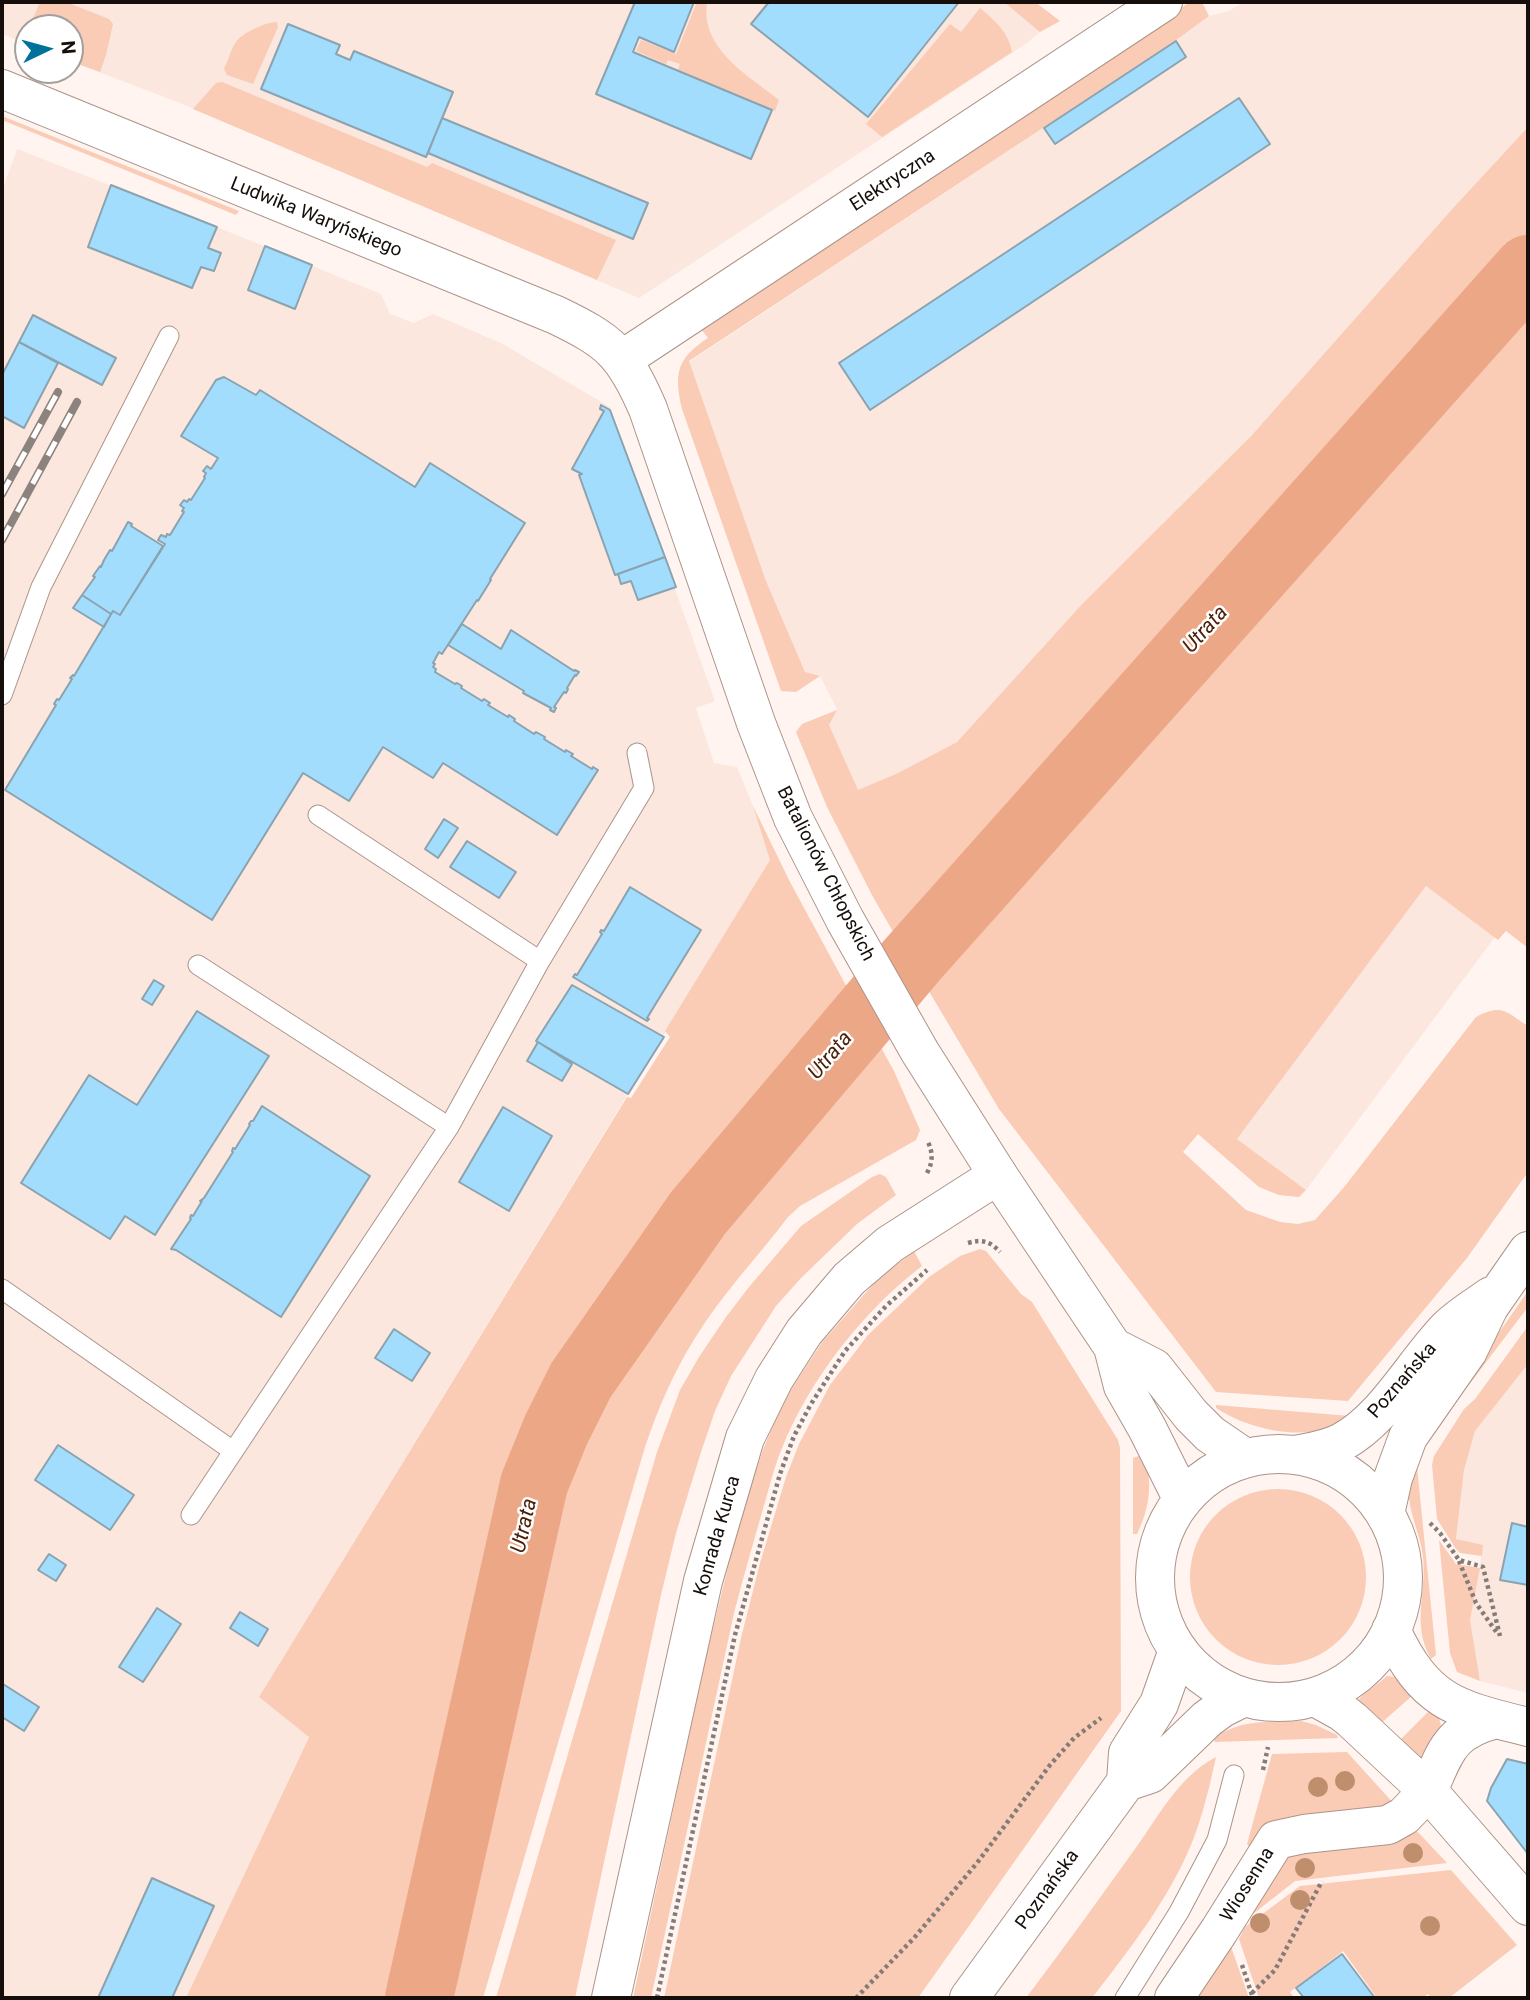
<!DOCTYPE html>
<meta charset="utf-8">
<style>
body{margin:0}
#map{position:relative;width:1530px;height:2000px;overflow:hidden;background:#fff4f0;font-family:Roboto,sans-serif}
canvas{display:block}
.frame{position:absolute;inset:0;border:4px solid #160e0a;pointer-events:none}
.north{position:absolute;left:14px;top:14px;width:70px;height:70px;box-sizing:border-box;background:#fff;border:2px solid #a29f9d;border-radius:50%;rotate:85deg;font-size:19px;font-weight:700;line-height:28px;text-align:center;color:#160e0a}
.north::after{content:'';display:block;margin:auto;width:24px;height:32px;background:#00719b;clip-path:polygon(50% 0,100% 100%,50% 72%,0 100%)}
</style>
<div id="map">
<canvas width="1530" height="2000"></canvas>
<div class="frame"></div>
<div class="north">N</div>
</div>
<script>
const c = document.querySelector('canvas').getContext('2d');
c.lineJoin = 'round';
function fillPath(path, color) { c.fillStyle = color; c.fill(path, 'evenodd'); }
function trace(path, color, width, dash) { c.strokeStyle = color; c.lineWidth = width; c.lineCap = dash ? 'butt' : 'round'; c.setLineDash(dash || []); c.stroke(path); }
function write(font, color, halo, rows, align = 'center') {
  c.font = font + ' Roboto,sans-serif'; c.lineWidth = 5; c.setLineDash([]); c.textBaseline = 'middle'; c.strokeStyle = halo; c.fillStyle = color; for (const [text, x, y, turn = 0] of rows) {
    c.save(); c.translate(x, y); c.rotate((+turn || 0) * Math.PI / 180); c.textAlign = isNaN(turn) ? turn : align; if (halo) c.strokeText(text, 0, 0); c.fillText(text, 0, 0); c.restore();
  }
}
fillPath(new Path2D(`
 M2 2H1035L1060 21 1040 32 1027 43 639 298 180 103 70 61V28H28V44L2 34Z
 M1244 2H1528V127L1454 207 1252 435 1083 603 957 742 896 774 858 791 829 725 837 709 820 676 805 672 766 581 689 362 1175 41 1209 16 1229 11Z
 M17 149 217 227 381 294 390 314 414 323 433 314 501 343 610 407 715 701 696 708 714 763 737 767 753 806 771 860 259 1697 309 1736 186 1998H2V191Z
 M1426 886 1495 937 1306 1190 1237 1139Z
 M1528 1364V1693L1480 1681 1470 1620 1483 1546 1456 1539 1464 1470 1475 1431Z`), '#fbe7de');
fillPath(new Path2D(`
 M40 2H66L109 19 113 24 106 55 100 72 70 61V28H29Z
 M697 2H707C700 49 748 75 779 100L775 111 678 70 680 64 668 60 666 64 636 51 641 40 676 54Z
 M1004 2H1035L1060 21 1040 32Z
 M1190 2H1202L1209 16 1175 41 689 361 766 581 805 672 820 676 796 692 781 691 682 409C674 374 676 359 708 338L701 329Z
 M980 8C995 21 1008 31 1012 52L882 137 866 124 950 24 961 32Z
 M277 22 278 27 253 84 227 75 224 69C228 61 231 49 236 42 242 33 266 22 277 22Z
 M222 82 427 167 432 163 616 240 597 280 193 109 216 83Z
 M2 116 239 211 236 215 2 120Z
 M1528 127V241L903 949 873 897 827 807 796 732 802 724 837 710 829 725 858 790 896 774 957 742 1083 603 1252 435 1454 207Z
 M1528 281V948L1506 931 1498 940 1426 886 1237 1139 1306 1190 1299 1197 1279 1195 1259 1187 1198 1134 1183 1152 1246 1210 1280 1222 1298 1224 1315 1220 1345 1186 1476 1017C1502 1003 1506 1012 1528 1026V1172L1467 1258 1348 1401 1216 1392 999 1109 921 978 1164 696Z
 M753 806 790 882 856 1004 662 1234 580 1352 553 1403 526 1468 501 1551 466 1720 405 1998H186L309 1737 259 1697 627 1097 631 1098 670 1037 665 1031 770 860Z
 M873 1033 894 1071 920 1130 916 1140 800 1206 788 1217C757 1258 721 1295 695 1338 673 1373 658 1409 645 1447L483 1998H436L544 1510C552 1483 559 1455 572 1429 590 1394 611 1361 633 1329 699 1229 778 1139 855 1048L862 1056 867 1052 860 1045Z
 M880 1174 886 1177 896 1195 857 1224 801 1278 776 1306 731 1376 715 1411 701 1452 676 1533 661 1595 575 1998H496L657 1452 680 1390 699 1357 726 1317 749 1287 801 1226 872 1177Z
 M980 1249 986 1251 1021 1294 1032 1302 1118 1440 1120 1448 1121 1711 918 1998H664L741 1638 760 1563 786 1477 799 1444 830 1385 868 1335 929 1277 960 1256Z
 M914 1251 922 1266C863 1311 810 1379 782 1448 774 1467 769 1489 763 1509 753 1544 743 1578 734 1613L651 1998H633L704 1665 729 1563 747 1497 763 1450 776 1418 790 1391 823 1341 877 1280Z
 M1528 1291V1307L1465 1390 1461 1387Z
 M1528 1326V1364L1475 1431 1464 1470 1456 1539 1483 1545 1482 1556 1460 1553 1456 1549 1437 1519 1432 1465 1434 1456 1464 1409 1475 1399Z
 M1216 1405 1350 1416C1341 1421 1331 1428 1320 1430 1288 1438 1243 1426 1216 1408Z
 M1144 1454C1153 1483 1150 1507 1137 1534H1133V1458Z
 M1417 1467 1436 1655 1431 1659C1411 1624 1427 1594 1423 1557 1421 1537 1411 1518 1409 1498 1408 1486 1412 1478 1417 1467Z
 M1190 1577a88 88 0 1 1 176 0a88 88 0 1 1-176 0Z
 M1439 1540 1456 1564 1480 1568 1470 1620 1480 1681 1457 1672 1450 1653Z
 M1387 1676 1397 1677 1413 1695 1379 1725 1357 1702C1362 1693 1379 1684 1387 1676Z
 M1430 1710 1438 1713 1441 1726 1425 1757 1419 1760 1397 1743Z
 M1301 1721 1316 1725 1337 1735 1338 1738 1215 1742 1213 1738C1245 1718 1266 1723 1301 1721Z
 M1347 1752 1395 1805 1252 1850 1247 1844 1272 1754Z
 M1216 1757C1210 1785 1203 1814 1193 1840 1170 1898 1130 1949 1092 1998H1026C1063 1949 1099 1899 1135 1849 1159 1816 1178 1777 1216 1757Z
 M1414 1828 1447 1863 1295 1881 1239 1925 1285 1852Z
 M1451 1870 1517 1945 1449 1998H1431L1428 1994 1422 1998H1377L1343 1951 1290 1992 1294 1998H1259L1239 1939 1245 1927 1300 1886Z
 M1229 1941 1249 1998H1192Z`), '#facbb5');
trace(new Path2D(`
 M419 1998 534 1484 556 1430 581 1380 698 1213 913 959 1528 269`), '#eca886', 68);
const building = new Path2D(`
 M635 2H694L674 52 639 37 633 52 772 110 751 159 596 94Z
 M769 2H959L868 117 751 24Z
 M288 24 340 45 336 54 350 60 354 51 453 92 426 157 261 89Z
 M1176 41 1186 57 1055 144 1044 128Z
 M1239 98 1270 144 870 410 839 363Z
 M442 118 648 203 633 239 428 153Z
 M111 185 217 227 208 248 221 253 214 271 201 267 192 288 88 247Z
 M265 246 312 265 295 309 248 290Z
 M33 315 116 358 102 385 19 342Z
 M19 342 58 363 24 428 2 416V375Z
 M224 377 256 395 260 390 415 487 430 463 525 523 490 579 491 580 478 601 477 600 442 654 439 652 433 663 435 664 433 667 436 669 435 672 455 684 457 683 462 686 461 688 482 701 484 699 490 703 488 705 508 717 509 715 515 719 514 721 534 734 536 732 545 737 544 739 565 752 566 750 573 754 571 756 592 769 593 767 598 770 557 835 443 763 433 778 383 747 349 801 303 773 212 920 5 790 56 705 54 704 57 699 59 700 72 679 70 678 73 675 74 676 113 611 120 615 165 544 158 540 161 535 166 537 167 534 170 535 184 512 182 511 184 508 180 505 184 500 187 502 189 499 191 500 205 478 204 477 206 473 203 471 207 466 211 469 218 458 181 436 216 380Z
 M601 405 610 410 665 557 615 575 579 475 582 474 572 469 604 411 600 409Z
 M128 522 132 524 131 526 163 546 120 615 113 611 111 614 82 595 95 577 93 576 100 566 101 567 104 560 110 550 112 551Z
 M665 557 676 587 638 600 631 581 621 584 618 574Z
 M82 595 111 614 104 627 73 608Z
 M462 624 501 649 511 630 574 671 575 670 579 672 576 676 575 675 567 688 568 689 566 693 564 692 554 707 556 708 554 712 550 710 551 708 523 693 524 691 448 645Z
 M444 819 458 828 438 858 425 849Z
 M467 841 516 872 499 898 450 867Z
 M630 887 701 930 647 1018 649 1019 647 1021 573 977 575 974 577 975 602 934 600 932 601 930 604 931Z
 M154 980 164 986 152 1005 142 999Z
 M572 985 664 1037 628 1094 536 1041Z
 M197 1011 269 1056 155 1235 125 1216 110 1239 21 1183 89 1075 137 1105Z
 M538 1042 572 1064 562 1081 527 1061Z
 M262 1106 370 1176 281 1317 176 1250 171 1249 191 1219 190 1218 191 1215 193 1216 202 1201H200L204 1198 233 1152 232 1151 233 1148 235 1149 250 1125 249 1124 251 1121H253Z
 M503 1107 552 1136 509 1211 459 1182Z
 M394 1329 430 1353 412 1381 375 1358Z
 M58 1445 134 1495 110 1530 35 1480Z
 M1512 1523 1528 1527V1585L1500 1580Z
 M49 1554 66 1565 56 1581 38 1570Z
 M157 1608 181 1624 143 1682 119 1667Z
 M240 1612 268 1629 258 1646 230 1628Z
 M3 1684 39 1707 24 1731 2 1717V1687Z
 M1507 1759 1528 1764V1854L1487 1801 1491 1788Z
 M152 1878 214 1906 172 1998H98Z
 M1342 1954 1375 1998H1304L1296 1988Z`);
fillPath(building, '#a3ddfe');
trace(building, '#8ba2af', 2);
const lane = new Path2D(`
 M2 695 41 587 169 336
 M318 815 540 961 644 788 637 753
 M198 965 449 1127
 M2 1289 233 1451
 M191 1515 449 1127 540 961
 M1125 1998 1179 1912 1217 1840 1234 1775`);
const street = new Path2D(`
 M623 359 1163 2
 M611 1998 703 1581 745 1438 774 1379 804 1332 849 1279 890 1244 998 1175
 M1174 1998 1219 1931 1276 1840 1304 1834 1388 1825 1404 1816 1428 1791`);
const secondary = new Path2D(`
 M2 89 556 315C610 341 624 353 648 409L756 723 793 818 845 920 920 1052 998 1175 1113 1347 1123 1386 1147 1428 1183 1500
 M1113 1347 1154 1368 1191 1415 1210 1434 1245 1458
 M1155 1578a124 124 0 1 1 248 0a124 124 0 1 1-248 0Z
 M1295 1455C1311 1452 1327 1450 1342 1442 1386 1418 1413 1364 1448 1328 1460 1316 1477 1306 1491 1296
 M1385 1514 1393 1478 1408 1437 1468 1351 1489 1307 1528 1251
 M1391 1630C1425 1703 1455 1709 1528 1727
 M1315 1697 1342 1712 1352 1720 1428 1791 1528 1906
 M1126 1782 1150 1774 1207 1719 1222 1708 1244 1697
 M1428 1791C1446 1751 1449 1731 1496 1719
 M969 1998 1126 1782 1128 1753 1159 1704 1178 1650`);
trace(lane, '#ac9489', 21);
trace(street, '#ac9489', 40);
trace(secondary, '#ac9489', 40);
trace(new Path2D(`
 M927 1173C933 1162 933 1153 928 1142
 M968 1243C982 1239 990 1241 1000 1252
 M1430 1523 1440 1533 1459 1560 1483 1567 1500 1636
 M1459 1561 1476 1603 1497 1633
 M1263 1770 1268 1747
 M1242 1965 1253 1998
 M1252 1993 1275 1970 1322 1881
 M657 1998 735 1635 780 1474 794 1436 811 1404 845 1351 886 1306 927 1270
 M856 1998 914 1938 977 1863 1050 1765 1074 1738 1101 1718`), '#857c78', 4.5, [3.5, 3.5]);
trace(lane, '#fff', 19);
trace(street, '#fff', 38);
trace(secondary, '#fff', 38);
const rail = new Path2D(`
 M2 494 58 392
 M2 540 77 402`);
trace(rail, '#8c827e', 8);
trace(rail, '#fff', 5, [16]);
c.fillStyle = '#be8e6d';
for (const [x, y] of [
 [1345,1781],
 [1318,1787],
 [1413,1853],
 [1305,1868],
 [1300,1900],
 [1260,1923],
 [1430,1926]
]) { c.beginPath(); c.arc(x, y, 10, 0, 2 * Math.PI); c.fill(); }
write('19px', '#160e0a', '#fff', [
 ["Elektryczna",893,181,-33],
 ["Ludwika Waryńskiego",316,218,22],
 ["Batalionów Chłopskich",825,874,63],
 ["Poznańska",1403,1381,-49],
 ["Konrada Kurca",718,1536,-74],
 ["Wiosenna",1248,1885,-58],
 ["Poznańska",1048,1890,-54]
]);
write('italic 21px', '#4c2108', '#fff', [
 ["Utrata",1206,630,-48],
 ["Utrata",831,1056,-50],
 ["Utrata",525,1526,-77]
]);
</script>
